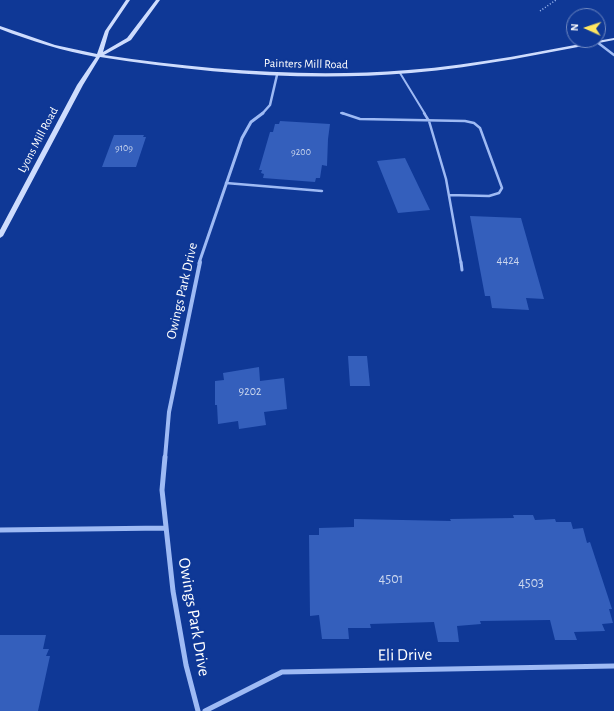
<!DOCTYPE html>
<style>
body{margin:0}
#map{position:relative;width:614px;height:711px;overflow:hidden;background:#0f3896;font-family:"Alegreya Sans",sans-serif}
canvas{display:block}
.north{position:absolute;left:566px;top:8px;width:40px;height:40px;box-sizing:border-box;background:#0f3896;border:1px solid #6f88c0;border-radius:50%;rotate:273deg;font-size:11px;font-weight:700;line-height:16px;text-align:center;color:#fff}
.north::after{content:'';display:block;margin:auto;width:14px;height:18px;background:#ffe661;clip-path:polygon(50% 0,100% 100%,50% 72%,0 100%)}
</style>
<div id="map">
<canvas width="614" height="711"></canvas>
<div class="north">N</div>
</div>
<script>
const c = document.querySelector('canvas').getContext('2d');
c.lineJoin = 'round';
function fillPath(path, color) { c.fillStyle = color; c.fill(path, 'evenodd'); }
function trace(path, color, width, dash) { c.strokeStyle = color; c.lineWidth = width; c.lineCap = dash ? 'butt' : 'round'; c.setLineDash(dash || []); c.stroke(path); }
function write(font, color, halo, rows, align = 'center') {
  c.font = font + ' "Alegreya Sans",sans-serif'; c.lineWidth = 4; c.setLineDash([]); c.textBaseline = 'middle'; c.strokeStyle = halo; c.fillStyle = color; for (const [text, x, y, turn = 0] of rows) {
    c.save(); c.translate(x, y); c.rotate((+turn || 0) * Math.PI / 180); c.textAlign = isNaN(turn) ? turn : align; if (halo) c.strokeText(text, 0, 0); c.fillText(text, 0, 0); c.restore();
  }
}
fillPath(new Path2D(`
 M280 121 330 124 328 139 327 166 322 165 320 178H316L315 182 263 178 264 174 261 173 262 170H259L270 132H273L275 124H279Z
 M114 135H144L143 137H146L136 167H102Z
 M405 158 430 210 398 213 377 161Z
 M470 216 521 218 544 299 526 298 529 310 492 308 490 296H485Z
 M348 356H367L370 386H350Z
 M259 367 260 381 284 378 287 409 264 412 266 425 239 429 238 421 218 424 217 405H215V381L224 380 223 373Z
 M513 515H533L535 520 555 519 556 522H571L573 529 583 528 587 543 590 542 612 609H609L613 623 602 624 605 631 574 632 577 640H555L550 620 480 621 481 624 457 626 459 642H438L434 622 370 624 371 628H348L349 639H322L319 615 310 616 309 535H319V528L354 527V519L451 521 450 519 514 518Z
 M0 635H46L43 649H49L46 656H50L38 711H0Z`), '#345fbc');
trace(new Path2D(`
 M540 11 556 0`), '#9ebaf4', 1.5, [1, 2]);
trace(new Path2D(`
 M400 73 425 114
 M341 113 345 114`), '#9ebaf4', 2);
trace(new Path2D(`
 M342 113 360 119 465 121 474 123 480 128 502 188 499 193 489 196 449 195
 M424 113 429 121 446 179 461 263
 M226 183 322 191`), '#9ebaf4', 2.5);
trace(new Path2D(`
 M461 262 462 270`), '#9ebaf4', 3);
trace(new Path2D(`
 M597 42 614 55
 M262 114 270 105 277 75`), '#9ebaf4', 2.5);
trace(new Path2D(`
 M199 263 242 138 251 122 263 113`), '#9ebaf4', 3);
trace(new Path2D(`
 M165 458 169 412 200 262`), '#9ebaf4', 4);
trace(new Path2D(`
 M165 457 162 490 173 591 186 665 198 711
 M0 530 166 528
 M205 711 282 672 614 666`), '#9ebaf4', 5);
fillPath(new Path2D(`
 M126 0H130L109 31 103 52 127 38 156 0H160L131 40 104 55C205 70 306 78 408 70 478 65 546 50 614 38V40C546 53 480 67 411 73 307 82 203 73 100 57L83 85 3 236 0 238V230L77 85 96 57C63 51 31 41 0 29V26L55 45 97 54 105 31Z`), '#cedcfd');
write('10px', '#ccd7ee', null, [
 ["9109",124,148],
 ["9200",301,152]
]);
write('12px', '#fff', '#0f3896', [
 ["Painters Mill Road",306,64,1],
 ["Lyons Mill Road",38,140,-62]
]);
write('12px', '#ccd7ee', null, [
 ["4424",508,260],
 ["9202",250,391]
]);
write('14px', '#fff', '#0f3896', [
 ["Owings Park Drive",182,291,-77]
]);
write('14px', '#ccd7ee', null, [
 ["4501",391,579],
 ["4503",531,583]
]);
write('17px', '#fff', '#0f3896', [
 ["Owings Park Drive",194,617,80],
 ["Eli Drive",405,655,-1]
]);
</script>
